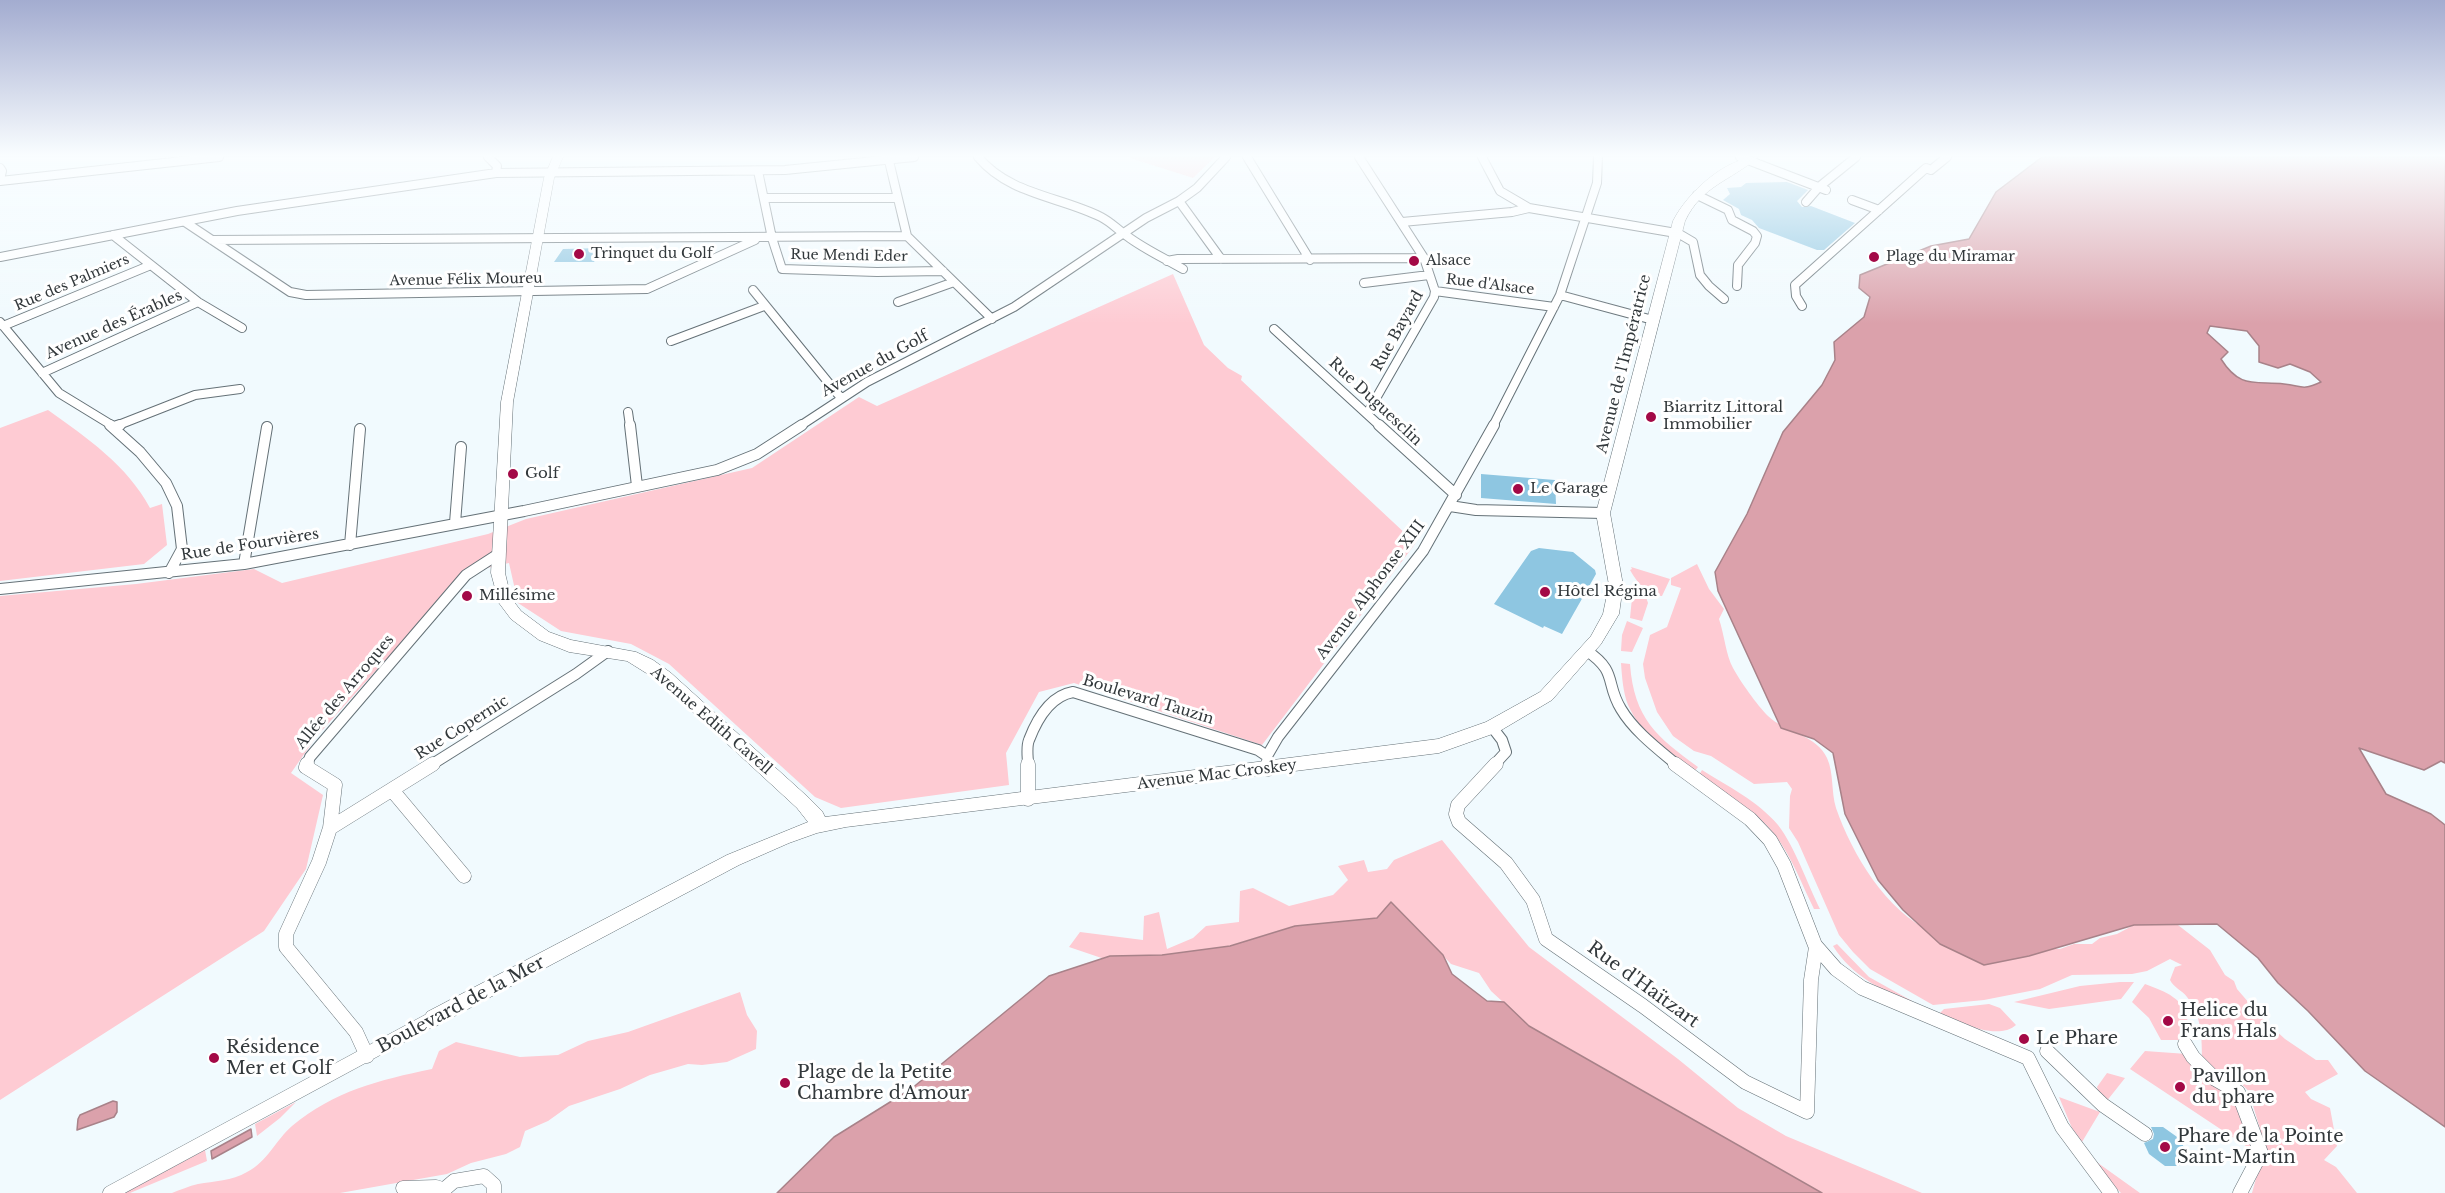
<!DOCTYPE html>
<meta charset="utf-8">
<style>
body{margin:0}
canvas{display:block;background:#f1fafe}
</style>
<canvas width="2445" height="1193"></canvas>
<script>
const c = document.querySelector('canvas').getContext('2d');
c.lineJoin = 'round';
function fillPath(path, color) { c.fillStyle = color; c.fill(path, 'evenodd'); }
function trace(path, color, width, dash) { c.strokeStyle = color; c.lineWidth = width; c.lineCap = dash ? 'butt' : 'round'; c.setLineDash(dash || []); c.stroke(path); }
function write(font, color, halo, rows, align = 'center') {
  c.font = font + ' "Libre Baskerville",serif'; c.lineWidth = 6; c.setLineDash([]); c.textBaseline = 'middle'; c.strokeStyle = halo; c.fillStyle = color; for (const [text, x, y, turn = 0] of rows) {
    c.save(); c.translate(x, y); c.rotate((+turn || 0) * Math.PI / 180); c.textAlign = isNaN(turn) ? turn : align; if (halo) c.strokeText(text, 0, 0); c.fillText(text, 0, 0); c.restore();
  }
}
fillPath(new Path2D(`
 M1127 157H1215L1193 178Z
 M1173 274 1204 345 1228 368 1242 376 1241 380 1408 536 1417 537 1415 544 1262 745 1074 683 1039 692 1006 753 1009 785 841 808 815 797 669 664 631 644 561 631 518 603 509 563 464 573 316 737 291 773 323 795 306 869 264 931 0 1100V596L136 584 254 569 282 583 488 534 526 519 752 468 859 397 877 406Z
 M48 410C87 438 127 465 150 508L162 504 167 545 144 564 0 581V428Z
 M1697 564 1709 589 1724 609 1719 619C1724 633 1726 656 1733 668 1740 681 1757 705 1768 716 1784 732 1817 735 1827 758 1834 773 1831 792 1836 808 1852 854 1886 911 1932 932L2040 948 2060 949 2074 944H2092L2100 938 2117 934 2134 925H2178L2210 950 2225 975 2234 981 2237 989 2262 1018 2285 1039 2316 1060H2328L2338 1074 2305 1092 2311 1099 2330 1108 2337 1146 2324 1160 2336 1167 2357 1193H2252L2264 1150 2263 1139 2249 1092C2242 1080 2216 1072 2202 1062 2202 1039 2202 1015 2187 997 2182 990 2174 988 2170 980L2175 967 2182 965 2170 959 2147 971 2132 974 2072 975 2040 989 1984 1000 1933 1005 1870 969 1853 952 1839 935 1798 842 1789 828 1790 796 1792 789 1787 782 1754 784 1711 756 1694 751 1673 736 1657 712 1645 678 1643 664 1650 635 1667 627 1681 588 1671 585V578Z
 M1631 567 1670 579 1662 596C1648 596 1636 581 1630 570L1632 569Z
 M1633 588 1646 597 1648 603 1642 621 1630 618Z
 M1627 621 1643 628 1632 652 1621 651 1622 635Z
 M1621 663 1630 664C1634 719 1657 737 1698 767L1695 771C1669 755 1641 734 1628 705 1623 692 1622 677 1621 663Z
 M1702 770C1727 786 1758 801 1778 825 1795 847 1807 883 1820 909H1814C1802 885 1792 857 1775 835 1756 810 1724 793 1699 775Z
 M1442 840 1529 947 1678 1059 1738 1108 1786 1136 1922 1193H1822L1529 1026 1491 991 1479 973 1451 964 1391 902 1377 918 1295 926 1143 972 1069 947 1080 932 1143 940 1144 916 1159 912 1167 949 1193 938 1206 926 1239 922 1240 891 1253 888 1289 906 1333 895 1348 880 1338 866 1364 860 1368 872 1387 869 1394 860Z
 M1837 944 1869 977 1912 1001 1911 1003C1880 989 1852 976 1833 946Z
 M2120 982H2134L2121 999 2049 1009 2014 1002 2080 986Z
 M2145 984C2166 992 2185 998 2188 1023 2189 1029 2190 1031 2186 1036L2178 1040H2161L2149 1018 2132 1002Z
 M740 992 747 1015 757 1031 756 1049 727 1062 702 1065 688 1064 650 1075 620 1089 569 1106 548 1121 525 1131 520 1147 506 1154 471 1163 447 1174 340 1193H172C180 1190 189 1186 198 1184 214 1181 232 1181 247 1172 267 1162 276 1140 292 1126 334 1091 379 1080 432 1069L439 1051 456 1042 520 1057 558 1055 588 1041 628 1032Z
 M1989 1004 2000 1008 2016 1025C1998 1041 1959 1023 1940 1013L1944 1009Z
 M2145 1051 2187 1054 2233 1097 2254 1144 2252 1150 2130 1069Z
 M2107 1073 2125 1078 2106 1102 2101 1099 2097 1087Z
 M2059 1097 2100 1112 2082 1142 2072 1128Z
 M296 1102 280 1118 257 1136 255 1124Z
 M205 1150 207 1161 130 1193H124Z
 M2084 1153 2140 1193H2121Z`), '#fecbd3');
const water = new Path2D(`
 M2042 157H2445V763L2441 761 2424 770 2359 748 2386 794 2431 814 2445 825V1127L2365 1071 2308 1011 2278 983 2258 958 2217 924 2134 925 2029 956 1984 965 1940 944 1903 910 1878 880 1845 814 1833 753 1814 739 1781 728 1718 591 1715 572 1747 514 1783 432 1822 385 1835 360 1834 342 1864 317 1870 297 1859 288 1860 275 1931 246 1969 239 1996 192ZM2210 326 2247 331 2259 346V362L2278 368 2290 364 2310 372 2321 382C2301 391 2303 386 2284 384 2254 381 2240 389 2221 359L2228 352 2207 333Z
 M1391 902 1443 955 1452 974 1487 1001 1504 1002 1529 1026 1822 1193H777L834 1137 911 1089 1049 976 1110 956 1162 955 1230 946 1295 926 1377 918Z
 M113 1101 117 1102V1112L114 1117 77 1130 78 1119 80 1115Z
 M251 1129 252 1137 212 1159 211 1151Z`);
fillPath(water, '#dba1ab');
trace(water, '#a88289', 1.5);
fillPath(new Path2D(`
 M1787 182 1808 190 1797 201 1802 207 1811 206 1855 223 1824 250H1817L1759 228 1752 220 1741 215 1739 209 1723 200 1730 194 1727 188 1741 187 1746 183Z
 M602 248 594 262H554L563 249Z
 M1481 474 1555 480 1556 504 1481 498Z
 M1539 548 1573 552 1595 570 1596 574 1562 634 1544 626 1543 628 1494 604 1531 551Z
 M2151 1127H2163L2180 1139 2187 1154 2180 1166H2165L2149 1154 2144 1143 2153 1139 2154 1134Z`), '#8ec6e1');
const streetFar2 = new Path2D(`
 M488 157 497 166 496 173
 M978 157C1010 195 1059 196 1101 217 1111 222 1118 230 1127 236 1144 249 1164 258 1183 269
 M1247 157 1310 260
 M1359 157 1424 258 1435 291
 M1482 157 1500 191 1529 208 1676 233
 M1740 157 1826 190
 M889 161 907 236 992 319
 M0 168 2 171 0 180
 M758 171 772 238 782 269 877 272 943 271
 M0 181 219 157
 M1697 195 1728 210 1732 220 1753 231 1757 236 1755 243 1738 265 1737 286
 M764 198H896
 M1852 200 1879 210
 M1179 201 1221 259
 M1806 202 1819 187 1856 157
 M185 222 290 292 306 295 647 289 755 240
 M1402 222 1512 212 1529 208
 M1676 232 1693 242 1700 275 1709 286 1724 299
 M113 235 198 302 242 328
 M212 240 907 236
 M0 257 237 211 496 173 785 170 914 157
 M1167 261 1178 259 1424 258
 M1364 283 1429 275
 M753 290 841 398
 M1435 291 1554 307
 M1560 295 1653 320
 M898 302 954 282
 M1802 306 1796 296 1795 285 1926 168 1931 170 1947 157
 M0 322 59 393 113 426
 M3 326 151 265
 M1274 329 1380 426
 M671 341 764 306
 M42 373 198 302
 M628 412 630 426
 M1367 414 1434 297 1435 291
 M116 426 195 395 240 389
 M800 426 867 382 1014 307 1146 218 1179 201 1197 188 1226 157
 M1493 426 1560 295 1597 183 1598 157`);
const streetFar1 = new Path2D(`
 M110 425 140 452 166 483 177 506 182 549 169 573
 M630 425 637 486
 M1379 425 1456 495
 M114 427 120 425
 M1450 506 1476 510 1603 513
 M455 523 461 447
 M350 545 360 429
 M244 564 267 427
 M0 589 244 564 524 511 717 470 757 454 802 425
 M1587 651C1618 672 1605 683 1621 709 1634 731 1658 749 1677 765
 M1492 727 1502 740 1506 752 1494 765
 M307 765 310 757 466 575 500 553
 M431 765 576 674 608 651
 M1028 765C1028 757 1026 747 1029 740 1037 719 1050 696 1073 692L1258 750 1267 756
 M1268 765 1267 756 1278 737 1423 551 1494 425`);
const street = new Path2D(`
 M307 764 306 767 335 785 330 828 319 862 286 934V947L356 1032 367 1056
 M1028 764V799
 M1268 764V769
 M1496 764 1458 805 1456 814 1459 822 1506 863 1533 900 1546 939 1643 1006 1745 1082 1807 1112 1811 980 1816 947
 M1675 764 1750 819 1770 840 1784 865 1815 945 1836 969 1862 988 2028 1058 2062 1127 2111 1193
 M392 790 464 876
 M330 828 433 764
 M2185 1044 2193 1057 2215 1079 2238 1092 2261 1153 2240 1193
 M2047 1051 2103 1105 2145 1134
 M403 1188 436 1187 442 1189
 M110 1193 434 1018
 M440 1193 454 1181 484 1176 494 1185V1193`);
const secondary = new Path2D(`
 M553 157H563L554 178 513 402 505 573 511 598 521 611 549 632 571 640 636 652 653 660 671 673 809 798 822 811 825 817 1438 739 1486 722 1540 692 1591 636 1603 614 1609 585 1596 513 1673 221C1687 193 1726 157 1758 157 1731 181 1702 185 1685 221L1610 513 1623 585 1619 614 1601 644 1552 700 1498 732 1439 753 846 827 817 833 789 843 739 865 434 1027 427 1024 424 1018 427 1012 727 855 808 822 797 808 659 681 627 661 569 652 539 640 511 619 499 603 491 573 501 402 544 178Z`);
trace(streetFar2, '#657177', 10);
trace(streetFar1, '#657177', 12);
trace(street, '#657177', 15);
trace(secondary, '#657177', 1);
trace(streetFar2, '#fff', 8);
trace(streetFar1, '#fff', 10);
trace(street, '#fff', 14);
fillPath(secondary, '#fff');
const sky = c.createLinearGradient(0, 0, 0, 324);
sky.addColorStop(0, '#a3acd0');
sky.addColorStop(0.48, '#f9fdff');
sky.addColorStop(1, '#f9fdff00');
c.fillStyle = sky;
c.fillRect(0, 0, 2445, 324);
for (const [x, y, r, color] of [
 [579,254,6,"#a30946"],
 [1874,257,6,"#a30946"],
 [1414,261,6,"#a30946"],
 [1651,417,6,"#a30946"],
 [513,474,6,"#a30946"],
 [1518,489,6,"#a30946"],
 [1545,592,6,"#a30946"],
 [467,596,6,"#a30946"],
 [2168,1021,6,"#a30946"],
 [2024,1039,6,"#a30946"],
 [214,1058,6,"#a30946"],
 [785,1083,6,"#a30946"],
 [2180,1087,6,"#a30946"],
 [2165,1147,6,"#a30946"]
]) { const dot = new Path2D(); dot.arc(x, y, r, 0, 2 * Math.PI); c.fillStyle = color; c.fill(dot); trace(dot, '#fff', 2); }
write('14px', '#32383b', '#fff', [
 ["Trinquet du Golf",591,254],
 ["Plage du Miramar",1886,257],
 ["Alsace",1426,261]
], 'left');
write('14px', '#32383b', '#fff', [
 ["Rue Mendi Eder",849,256,1],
 ["Avenue Félix Moureu",466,280,-1],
 ["Rue des Palmiers",72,283,-23],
 ["Rue d'Alsace",1490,285,7]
]);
write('15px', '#32383b', '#fff', [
 ["Avenue des Érables",114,325,-24],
 ["Rue Bayard",1398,331,-61],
 ["Avenue du Golf",875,364,-29],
 ["Avenue de l'Impératrice",1624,364,-76],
 ["Rue Duguesclin",1375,402,43],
 ["Rue de Fourvières",250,545,-9],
 ["Avenue Alphonse XIII",1371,590,-53],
 ["Allée des Arroques",345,692,-50],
 ["Boulevard Tauzin",1148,700,17],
 ["Avenue Edith Cavell",711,721,41],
 ["Rue Copernic",462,728,-32],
 ["Avenue Mac Croskey",1217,775,-7]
]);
write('15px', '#32383b', '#fff', [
 ["Biarritz Littoral",1663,408],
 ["Immobilier",1663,425],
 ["Golf",525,474],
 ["Le Garage",1530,489],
 ["Hôtel Régina",1557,592],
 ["Millésime",479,596]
], 'left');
write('18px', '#32383b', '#fff', [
 ["Rue d'Haïtzart",1643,985,36],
 ["Boulevard de la Mer",461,1005,-28]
]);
write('18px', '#32383b', '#fff', [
 ["Helice du",2180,1011],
 ["Frans Hals",2180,1032],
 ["Le Phare",2036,1039],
 ["Résidence",226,1048],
 ["Mer et Golf",226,1069],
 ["Plage de la Petite",797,1073],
 ["Chambre d'Amour",797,1094],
 ["Pavillon",2192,1077],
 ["du phare",2192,1098],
 ["Phare de la Pointe",2177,1137],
 ["Saint-Martin",2177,1158]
], 'left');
</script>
